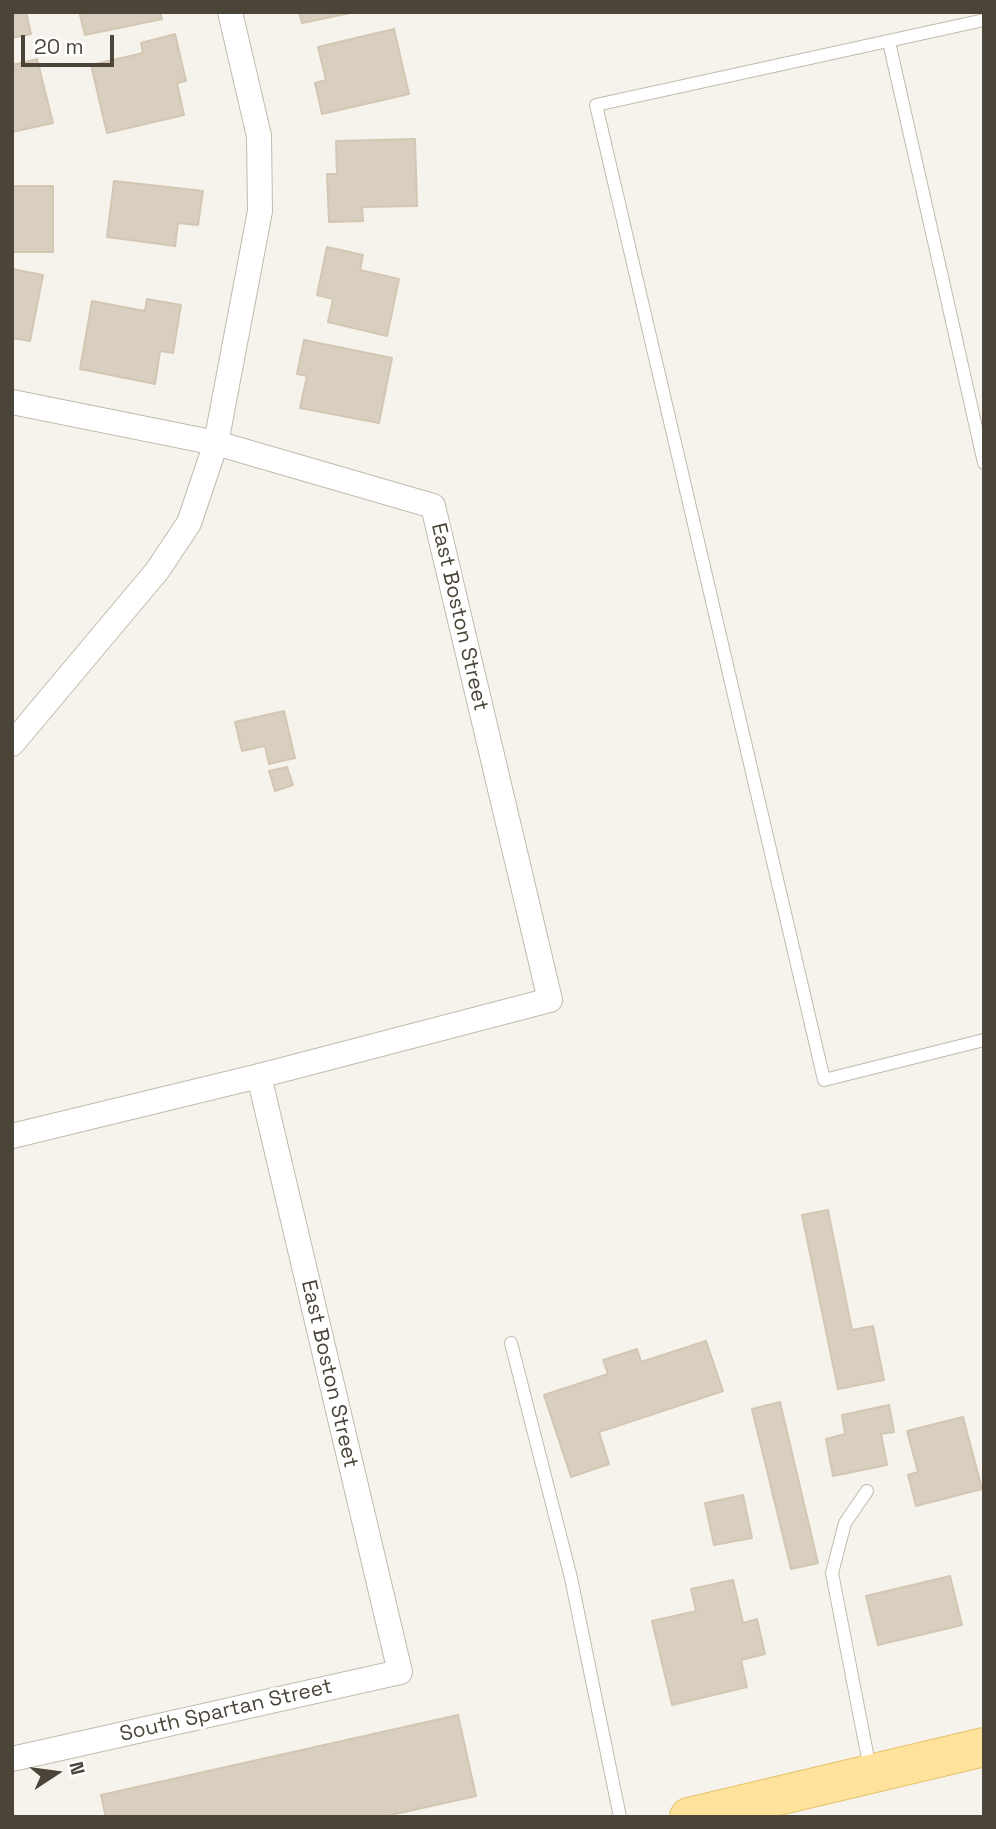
<!DOCTYPE html>
<style>
body{margin:0}
#map{position:relative;width:996px;height:1829px;overflow:hidden;background:#f6f3ec;font-family:"Space Grotesk",sans-serif}
canvas{display:block}
.frame{position:absolute;inset:0;border:14px solid #4b4439;pointer-events:none}
.north{position:absolute;left:21px;top:1738px;width:70px;height:70px;-webkit-text-stroke:5px #fff;paint-order:stroke;rotate:77deg;font-size:19px;font-weight:700;line-height:28px;text-align:center;color:#4b4439}
.north::after{content:'';display:block;margin:auto;width:24px;height:32px;background:#4b4439;clip-path:polygon(50% 0,100% 100%,50% 72%,0 100%)}
.scale{position:absolute;left:21px;top:35px;width:93px;height:32px;box-sizing:border-box;border:4px solid #4b4439;border-top:0;padding-left:9px;font-size:21px;line-height:24px;white-space:nowrap;color:#4b4439;-webkit-text-stroke:5px #fff;paint-order:stroke}
</style>
<div id="map">
<canvas width="996" height="1829"></canvas>
<div class="frame"></div>
<div class="north">N</div>
<div class="scale">20 m</div>
</div>
<script>
const c = document.querySelector('canvas').getContext('2d');
c.lineJoin = 'round';
function fillPath(path, color) { c.fillStyle = color; c.fill(path, 'evenodd'); }
function trace(path, color, width, dash) { c.strokeStyle = color; c.lineWidth = width; c.lineCap = dash ? 'butt' : 'round'; c.setLineDash(dash || []); c.stroke(path); }
function write(font, color, halo, rows, align = 'center') {
  c.font = font + ' "Space Grotesk",sans-serif'; c.lineWidth = 6; c.setLineDash([]); c.textBaseline = 'middle'; c.strokeStyle = halo; c.fillStyle = color; for (const [text, x, y, turn = 0] of rows) {
    c.save(); c.translate(x, y); c.rotate((+turn || 0) * Math.PI / 180); c.textAlign = isNaN(turn) ? turn : align; if (halo) c.strokeText(text, 0, 0); c.fillText(text, 0, 0); c.restore();
  }
}
const building = new Path2D(`
 M12 12H26L31 34 12 38Z
 M93 12H160L162 19 85 35 80 15Z
 M299 12H355L302 23Z
 M394 29 409 94 322 114 315 83 326 80 318 47Z
 M175 34 186 81 177 83 184 115 107 133 91 65 143 53 141 43Z
 M37 59 53 123 12 132V65Z
 M415 139 417 206 362 207 363 221 329 222 327 174H337L336 141Z
 M114 181 203 191 198 225 178 223 175 246 107 237Z
 M12 186H53V252H12Z
 M327 247 363 255 360 270 399 279 387 336 328 322 333 299 317 295Z
 M12 269 43 275 30 341 12 338Z
 M147 299 181 305 173 353 160 351 155 384 80 369 92 301 145 311Z
 M304 340 392 358 379 423 300 408 307 376 297 374Z
 M284 711 295 758 269 764 265 746 242 751 235 722Z
 M287 767 293 785 275 791 269 771Z
 M828 1210 852 1330 873 1326 884 1380 838 1389 802 1215Z
 M706 1341 723 1391 599 1432 609 1464 571 1477 544 1395 608 1374 603 1360 637 1349 641 1362Z
 M780 1402 818 1563 791 1569 752 1409Z
 M889 1405 894 1432 881 1434 887 1465 833 1476 826 1439 845 1434 842 1415Z
 M963 1417 982 1489 916 1506 908 1475 918 1472 907 1431Z
 M743 1495 752 1538 714 1545 705 1503Z
 M950 1576 962 1625 878 1645 866 1596Z
 M733 1580 743 1623 757 1619 765 1654 741 1660 747 1687 672 1705 652 1621 696 1611 691 1589Z
 M458 1715 476 1796 382 1817H106L101 1795Z`);
fillPath(building, '#d8cfc1');
trace(building, '#d3c7b4', 2);
const service = new Path2D(`
 M984 20 596 105 824 1080 984 1040
 M889 42 984 463
 M511 1343 571 1578 620 1817
 M867 1491 845 1523 832 1573 870 1769`);
const minor = new Path2D(`
 M12 402 216 443 433 506 550 1000 259 1076 12 1136
 M12 744 157 571 189 523 216 443 260 211 259 136 230 12
 M12 1759 400 1672 259 1076`);
const primary = new Path2D(`
 M689 1817 984 1747`);
trace(service, '#c2bbae', 14);
trace(minor, '#c2bbae', 26);
trace(primary, '#e6c16a', 40);
trace(service, '#fff', 12);
trace(minor, '#fff', 24);
trace(primary, '#ffe39c', 38);
write('21px', '#4b4439', '#fff', [
 ["East Boston Street",459,617,77],
 ["East Boston Street",329,1374,77],
 ["South Spartan Street",226,1711,-13]
]);
</script>
